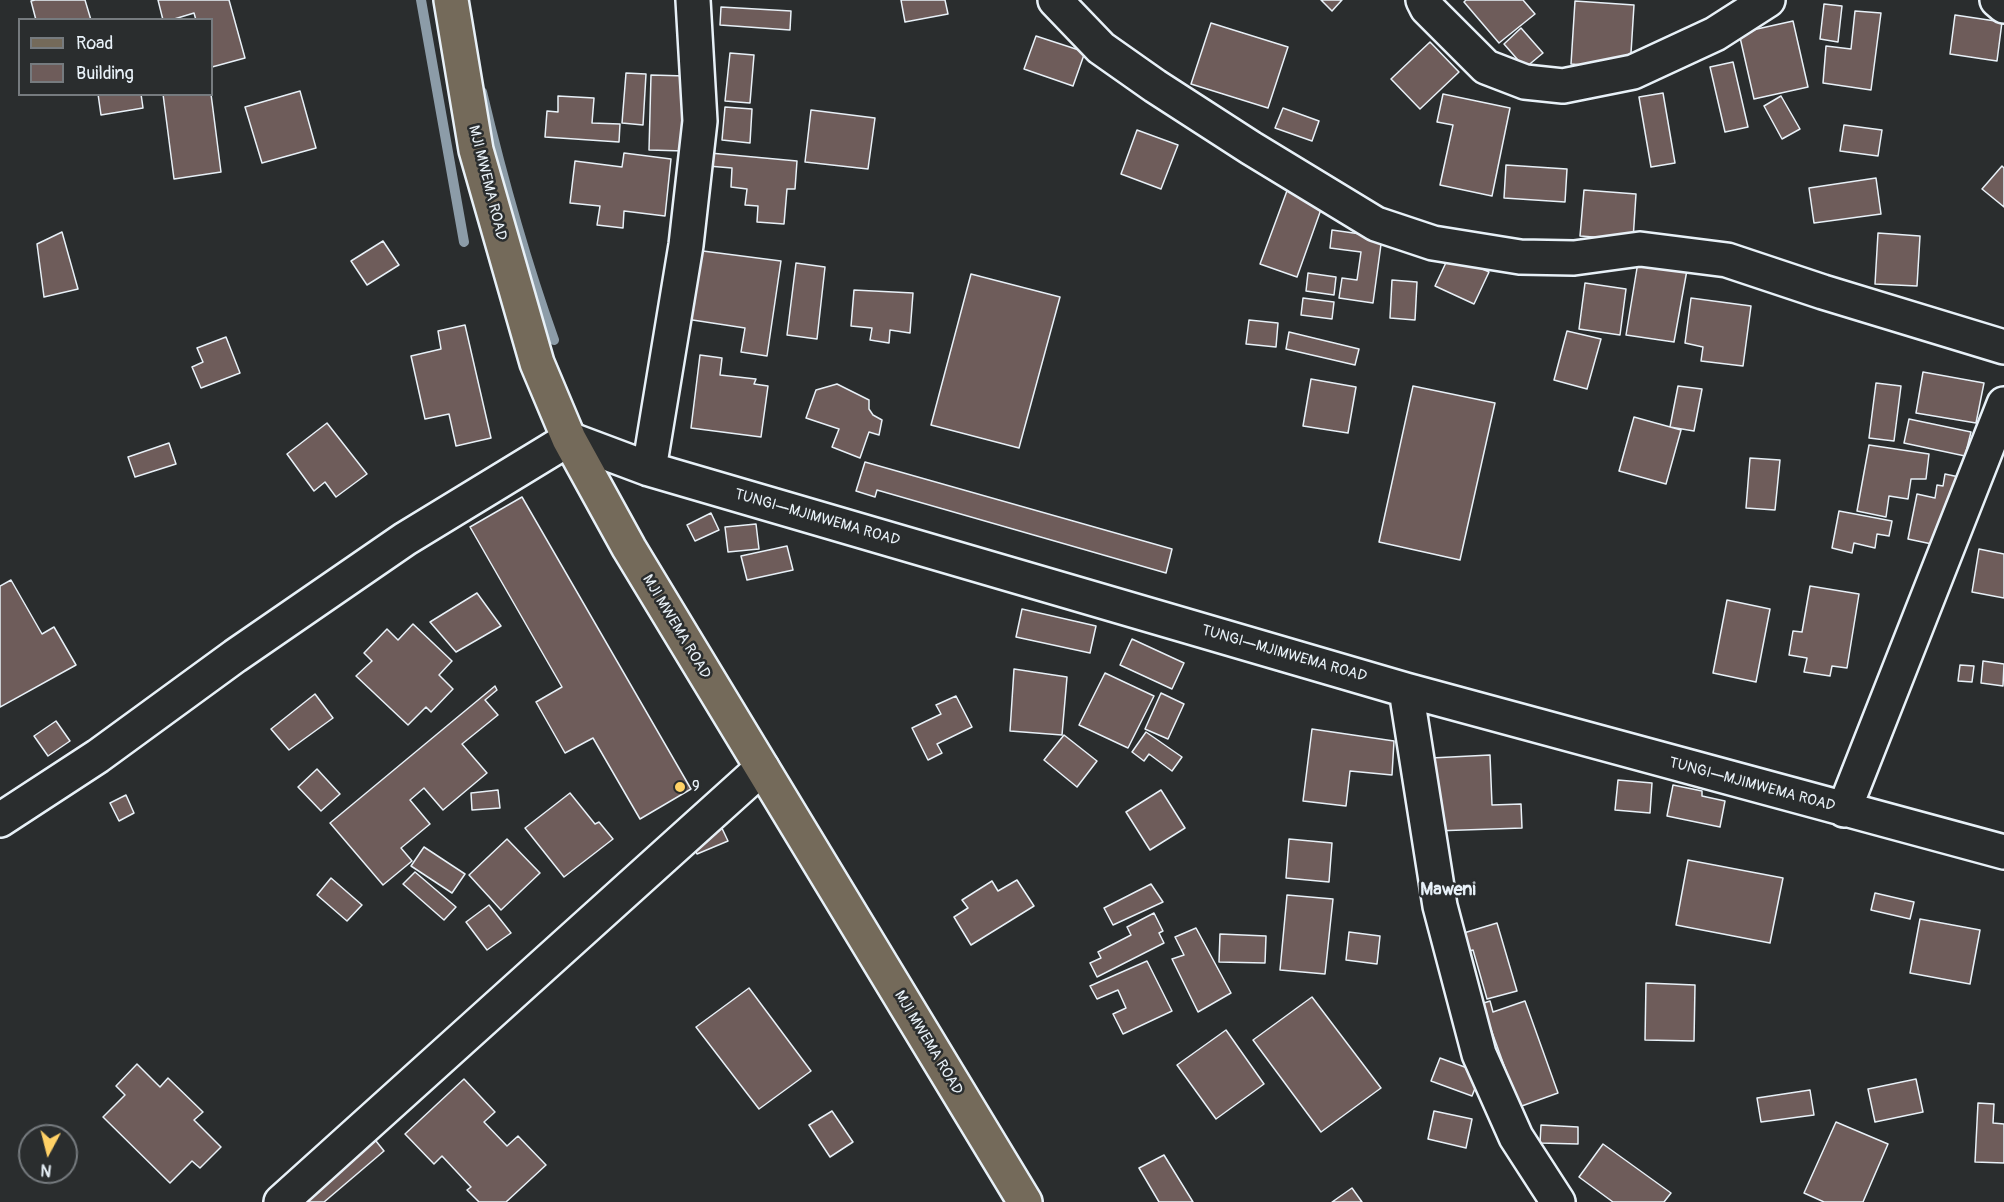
<!DOCTYPE html>
<meta charset="utf-8">
<style>
body{margin:0}
#map{position:relative;width:2004px;height:1202px;overflow:hidden;background:#2a2d2e;font-family:Pangolin,sans-serif}
canvas{display:block}
.legend{position:absolute;left:18px;top:18px;width:195px;height:78px;box-sizing:border-box;background:#2a2d2e;border:2px solid #767b7f;margin:0;padding:8px 10px;list-style:none;font-size:18px;color:#e8f1f8}
.legend li{display:flex;align-items:center;gap:12px;height:30px}
.legend b{width:30px;border:2px solid #767b7f}
.north{position:absolute;left:18px;top:1124px;width:60px;height:60px;box-sizing:border-box;background:#2a2d2e;border:2px solid #767b7f;border-radius:50%;rotate:187deg;font-size:16px;font-weight:700;line-height:24px;text-align:center;color:#e8f1f8}
.north::after{content:'';display:block;margin:auto;width:21px;height:27px;background:#ffd166;clip-path:polygon(50% 0,100% 100%,50% 72%,0 100%)}
</style>
<div id="map">
<canvas width="2004" height="1202"></canvas>
<ul class="legend">
<li><b style="height:8px;background:#746a5a"></b>Road</li>
<li><b style="height:16px;background:#6e5c5a"></b>Building</li>
</ul>
<div class="north">N</div>
</div>
<script>
const c = document.querySelector('canvas').getContext('2d');
c.lineJoin = 'round';
function trace(path, color, width, dash) { c.strokeStyle = color; c.lineWidth = width; c.lineCap = dash ? 'butt' : 'round'; c.setLineDash(dash || []); c.stroke(path); }
function fillPath(path, color) { c.fillStyle = color; c.fill(path, 'evenodd'); }
function write(font, color, halo, rows, align = 'center') {
  c.font = font + ' Pangolin,sans-serif'; c.lineWidth = 5; c.setLineDash([]); c.textBaseline = 'middle'; c.strokeStyle = halo; c.fillStyle = color; for (const [text, x, y, turn = 0] of rows) {
    c.save(); c.translate(x, y); c.rotate((+turn || 0) * Math.PI / 180); c.textAlign = isNaN(turn) ? turn : align; if (halo) c.strokeText(text, 0, 0); c.fillText(text, 0, 0); c.restore();
  }
}
trace(new Path2D(`
 M421 0 464 242
 M482 92C502 176 525 259 554 340`), '#8c9ca8', 10);
const building = new Path2D(`
 M35 0H85L91 20H36L31 1Z
 M158 0H229L245 58 212 67V20H196L194 13 171 20H163Z
 M901 0H945L948 14 905 22Z
 M1321 0H1342L1332 11Z
 M1466 0H1523L1535 14 1499 43 1464 2Z
 M1575 1 1634 5 1630 69 1571 64Z
 M1824 4 1842 6 1838 42 1820 39Z
 M721 7 791 11 790 30 720 25Z
 M1855 11 1881 13 1871 90 1823 83 1826 46 1851 49Z
 M1955 15 2002 22 1997 61 1950 54Z
 M1793 21 1808 87 1754 99 1739 33Z
 M1211 23 1288 47 1268 108 1191 84Z
 M1521 28 1543 53 1525 68 1504 44Z
 M1036 36 1085 52 1073 86 1024 69Z
 M1430 42 1459 72 1420 109 1391 79Z
 M730 53 754 55 750 103 725 101Z
 M1733 62 1748 127 1725 132 1710 67Z
 M626 73 646 74 643 125 622 123Z
 M651 75 686 76 684 151 649 150Z
 M300 91 316 148 262 163 245 107Z
 M1663 93 1675 163 1651 167 1639 97Z
 M98 94H141L143 108 101 115Z
 M163 94H211L221 172 174 179Z
 M1443 94 1510 108 1492 196 1440 185 1453 125 1437 122Z
 M558 96 594 98 592 123 620 124 619 142 545 137 547 111 558 112Z
 M1781 96 1800 129 1782 139 1764 106Z
 M725 107 752 109 750 143 722 140Z
 M1283 108 1319 121 1312 141 1275 128Z
 M811 110 875 118 868 169 805 162Z
 M1844 125 1882 130 1878 156 1840 151Z
 M1137 130 1178 145 1161 189 1121 174Z
 M624 153 671 159 665 216 624 211 623 228 597 225 600 206 570 203 575 161 622 167Z
 M710 153 797 161 795 189H787L784 224 757 222 758 206 745 205 747 189 731 187 732 168 708 166Z
 M1506 165 1567 169 1565 202 1504 198Z
 M2002 166 2004 168V207L1982 189Z
 M1876 178 1881 214 1814 223 1809 188Z
 M1288 188 1324 201 1297 277 1260 264Z
 M1584 190 1636 194 1633 240 1580 236Z
 M1332 230 1382 237 1373 303 1339 298 1342 278 1357 280 1361 252 1330 248Z
 M62 232 78 289 44 297 37 244Z
 M1878 233 1920 236 1917 286 1875 284Z
 M383 241 399 265 367 285 351 261Z
 M695 250 781 261 767 356 741 352 745 328 686 319Z
 M1450 254 1489 272 1474 304 1435 286Z
 M1638 262 1687 270 1674 342 1626 335Z
 M796 263 825 267 817 339 787 335Z
 M1308 273 1336 277 1334 295 1306 291Z
 M971 274 1060 297 1019 448 931 425Z
 M1392 280 1417 282 1415 320 1390 318Z
 M1585 283 1626 289 1620 335 1579 329Z
 M854 290 913 293 910 333 890 330 889 343 870 340 872 328 851 326Z
 M1303 298 1334 302 1332 319 1301 315Z
 M1691 298 1751 306 1743 366 1701 361 1703 347 1685 343Z
 M1249 320 1278 323 1276 347 1246 344Z
 M465 325 491 438 456 446 449 414 425 419 411 356 441 349 438 331Z
 M1567 331 1601 339 1587 389 1554 380Z
 M1289 332 1359 349 1355 365 1286 349Z
 M226 337 240 373 201 388 192 367 203 362 197 348Z
 M700 355 722 358 720 375 756 379 754 384 768 386 761 437 691 428Z
 M1923 372 1984 383 1976 423 1916 413Z
 M1311 379 1356 387 1348 433 1303 426Z
 M1876 383 1901 386 1894 441 1869 438Z
 M837 384 869 400V409L873 415 882 420 879 435 869 432 860 458 832 447 839 429 806 418 816 390Z
 M1413 386 1495 403 1460 560 1379 542Z
 M1678 386 1702 389 1694 431 1670 427Z
 M1634 417 1681 430 1666 484 1619 471Z
 M1909 419 1971 432 1965 456 1904 443Z
 M327 423 367 474 336 497 325 482 314 491 287 454Z
 M169 443 176 464 135 477 128 457Z
 M1869 445 1929 454 1926 479H1911L1908 499 1889 496 1886 517 1857 511Z
 M1750 458 1780 460 1775 510 1746 508Z
 M865 462 1172 549 1166 573 877 490 875 497 856 491Z
 M1945 474 1959 477 1946 547 1908 539 1917 494 1935 498 1937 485 1943 486Z
 M522 497 691 789 640 819 593 738 565 753 536 702 562 687 470 527Z
 M1839 511 1892 521 1889 536 1877 534 1875 548 1854 543 1852 553 1832 548Z
 M711 513 719 530 695 541 687 525Z
 M756 524 759 549 728 552 725 527Z
 M787 546 793 570 747 580 741 556Z
 M1979 549 2004 554V598L1972 592Z
 M11 580 42 634 54 627 76 665 0 707V586Z
 M1810 586 1859 594 1847 668 1832 666 1830 676 1804 672 1807 658 1789 655 1793 631 1802 632Z
 M477 593 501 626 456 652 430 622Z
 M1727 600 1770 609 1756 682 1713 673Z
 M1022 609 1096 626 1090 653 1016 637Z
 M413 624 452 661 439 675 453 689 431 712 426 707 408 725 356 676 372 661 364 653 387 629 398 640Z
 M1132 639 1184 663 1172 689 1120 665Z
 M1983 661 2004 664 2003 686 1981 683Z
 M1960 665 1974 666 1972 682 1958 681Z
 M1014 669 1067 677 1062 735 1010 731Z
 M1105 673 1154 696 1128 748 1079 725Z
 M495 686 497 690 485 700 498 715 462 744 487 773 443 810 424 788 410 800 430 824 401 848 412 861 383 885 330 823Z
 M1161 693 1184 704 1168 739 1145 729Z
 M315 694 333 718 289 750 271 729Z
 M956 696 972 727 937 744 942 753 928 760 912 728 941 714 936 705Z
 M56 721 70 741 48 756 34 736Z
 M1312 729 1394 741 1392 775 1350 771 1346 806 1303 801Z
 M1146 732 1182 757 1172 771 1149 754 1144 761 1132 752Z
 M1064 735 1097 761 1077 787 1044 760Z
 M1490 755 1492 805 1521 804 1522 828 1434 831 1431 758Z
 M317 769 340 794 321 811 298 787Z
 M1618 780 1652 783 1650 813 1615 810Z
 M1673 785 1702 791V796L1725 801 1720 827 1667 816Z
 M498 790 500 808 472 810 471 793Z
 M1161 790 1185 828 1150 850 1126 812Z
 M570 793 595 824 599 822 613 839 564 877 525 828Z
 M126 795 134 813 119 821 110 803Z
 M719 822 728 841 697 854 689 835Z
 M507 839 540 873 501 910 469 875Z
 M1289 839 1332 843 1329 882 1286 878Z
 M424 847 465 874 452 893 411 866Z
 M1688 860 1783 878 1770 943 1676 925Z
 M415 872 456 907 444 920 403 884Z
 M331 878 362 905 347 921 317 895Z
 M1017 880 1034 906 971 945 954 917 968 908 962 900 992 881 998 891Z
 M1151 884 1163 902 1113 925 1104 908Z
 M1875 893 1914 902 1910 919 1871 910Z
 M1287 895 1333 899 1325 974 1280 970Z
 M489 905 511 933 487 950 466 922Z
 M1154 913 1163 931 1159 933 1164 943 1097 977 1090 963 1101 958 1098 952 1131 935 1127 927Z
 M1920 919 1980 930 1970 984 1910 973Z
 M1497 923 1517 991 1487 999 1473 950 1462 953 1457 935Z
 M1196 928 1231 993 1198 1012 1172 959 1184 955 1175 937Z
 M1349 932 1380 936 1377 964 1346 960Z
 M1220 934 1266 936 1265 963 1219 962Z
 M1147 961 1172 1011 1123 1034 1113 1014 1126 1008 1118 990 1097 999 1090 986Z
 M1646 983 1695 985 1694 1041 1645 1040Z
 M749 988 811 1071 759 1109 696 1027Z
 M1312 997 1381 1088 1321 1132 1253 1040Z
 M1490 1001 1493 1012 1525 1001 1558 1093 1519 1107 1488 1021 1477 1025 1471 1007Z
 M1226 1030 1264 1084 1216 1119 1177 1065Z
 M1440 1058 1481 1073 1472 1096 1431 1081Z
 M137 1064 160 1087 168 1078 203 1112 194 1120 221 1147 200 1168 192 1161 170 1183 103 1117 125 1095 116 1086Z
 M464 1079 495 1112 484 1122 507 1146 518 1136 546 1165 506 1202H479L467 1190 471 1187 442 1156 434 1164 405 1134Z
 M1916 1079 1923 1112 1875 1122 1868 1089Z
 M1810 1090 1814 1115 1761 1122 1757 1098Z
 M1978 1103 1994 1104 1993 1123 2004 1124V1163L1975 1162Z
 M832 1111 853 1142 830 1157 809 1125Z
 M1434 1111 1472 1119 1466 1148 1428 1139Z
 M1836 1122 1888 1144 1863 1202H1824L1804 1193Z
 M1541 1125 1578 1127V1144L1540 1143Z
 M368 1131 384 1151 324 1202H303Z
 M1603 1144 1671 1193 1664 1202H1613L1579 1177Z
 M1164 1155 1193 1202H1159L1139 1168Z
 M1352 1188 1362 1202H1332Z`);
fillPath(building, '#6e5c5a');
trace(building, '#e8f1f8', 1.5);
const minor = new Path2D(`
 M1055 0 1101 48 1155 86 1251 148 1376 224 1433 243 1520 257 1574 258 1640 249 1727 260 1823 292 2004 347
 M1423 0 1427 8 1486 67 1525 82 1563 86 1633 72 1715 34 1768 0
 M1997 0 2004 6
 M649 469 686 245 700 121 693 0
 M1406 690 1440 906 1479 1054 1516 1137 1558 1202
 M1844 810 2004 404
 M0 820 98 756 235 656 405 539 569 439 649 469 1406 690 2004 852
 M281 1202 762 768`);
const major = new Path2D(`
 M451 0 476 150 537 363 569 439 629 548 1025 1202`);
trace(minor, '#e8f1f8', 38);
trace(major, '#e8f1f8', 38);
trace(minor, '#2a2d2e', 33);
trace(major, '#746a5a', 33);
for (const [x, y, r, color] of [
 [680,787,6,"#ffd166"]
]) { const dot = new Path2D(); dot.arc(x, y, r, 0, 2 * Math.PI); c.fillStyle = color; c.fill(dot); trace(dot, '#2a2d2e', 2); }
write('15px', '#e8f1f8', '#2a2d2e', [
 ["MJI MWEMA ROAD",487,183,76],
 ["TUNGI—MJIMWEMA ROAD",817,518,16],
 ["MJI MWEMA ROAD",676,627,59],
 ["TUNGI—MJIMWEMA ROAD",1284,654,16],
 ["TUNGI—MJIMWEMA ROAD",1752,785,15],
 ["MJI MWEMA ROAD",928,1043,59]
]);
write('15px', '#e8f1f8', '#2a2d2e', [
 ["9",692,787]
], 'left');
write('bold 18px', '#e8f1f8', '#2a2d2e', [
 ["Maweni",1448,890]
]);
</script>
